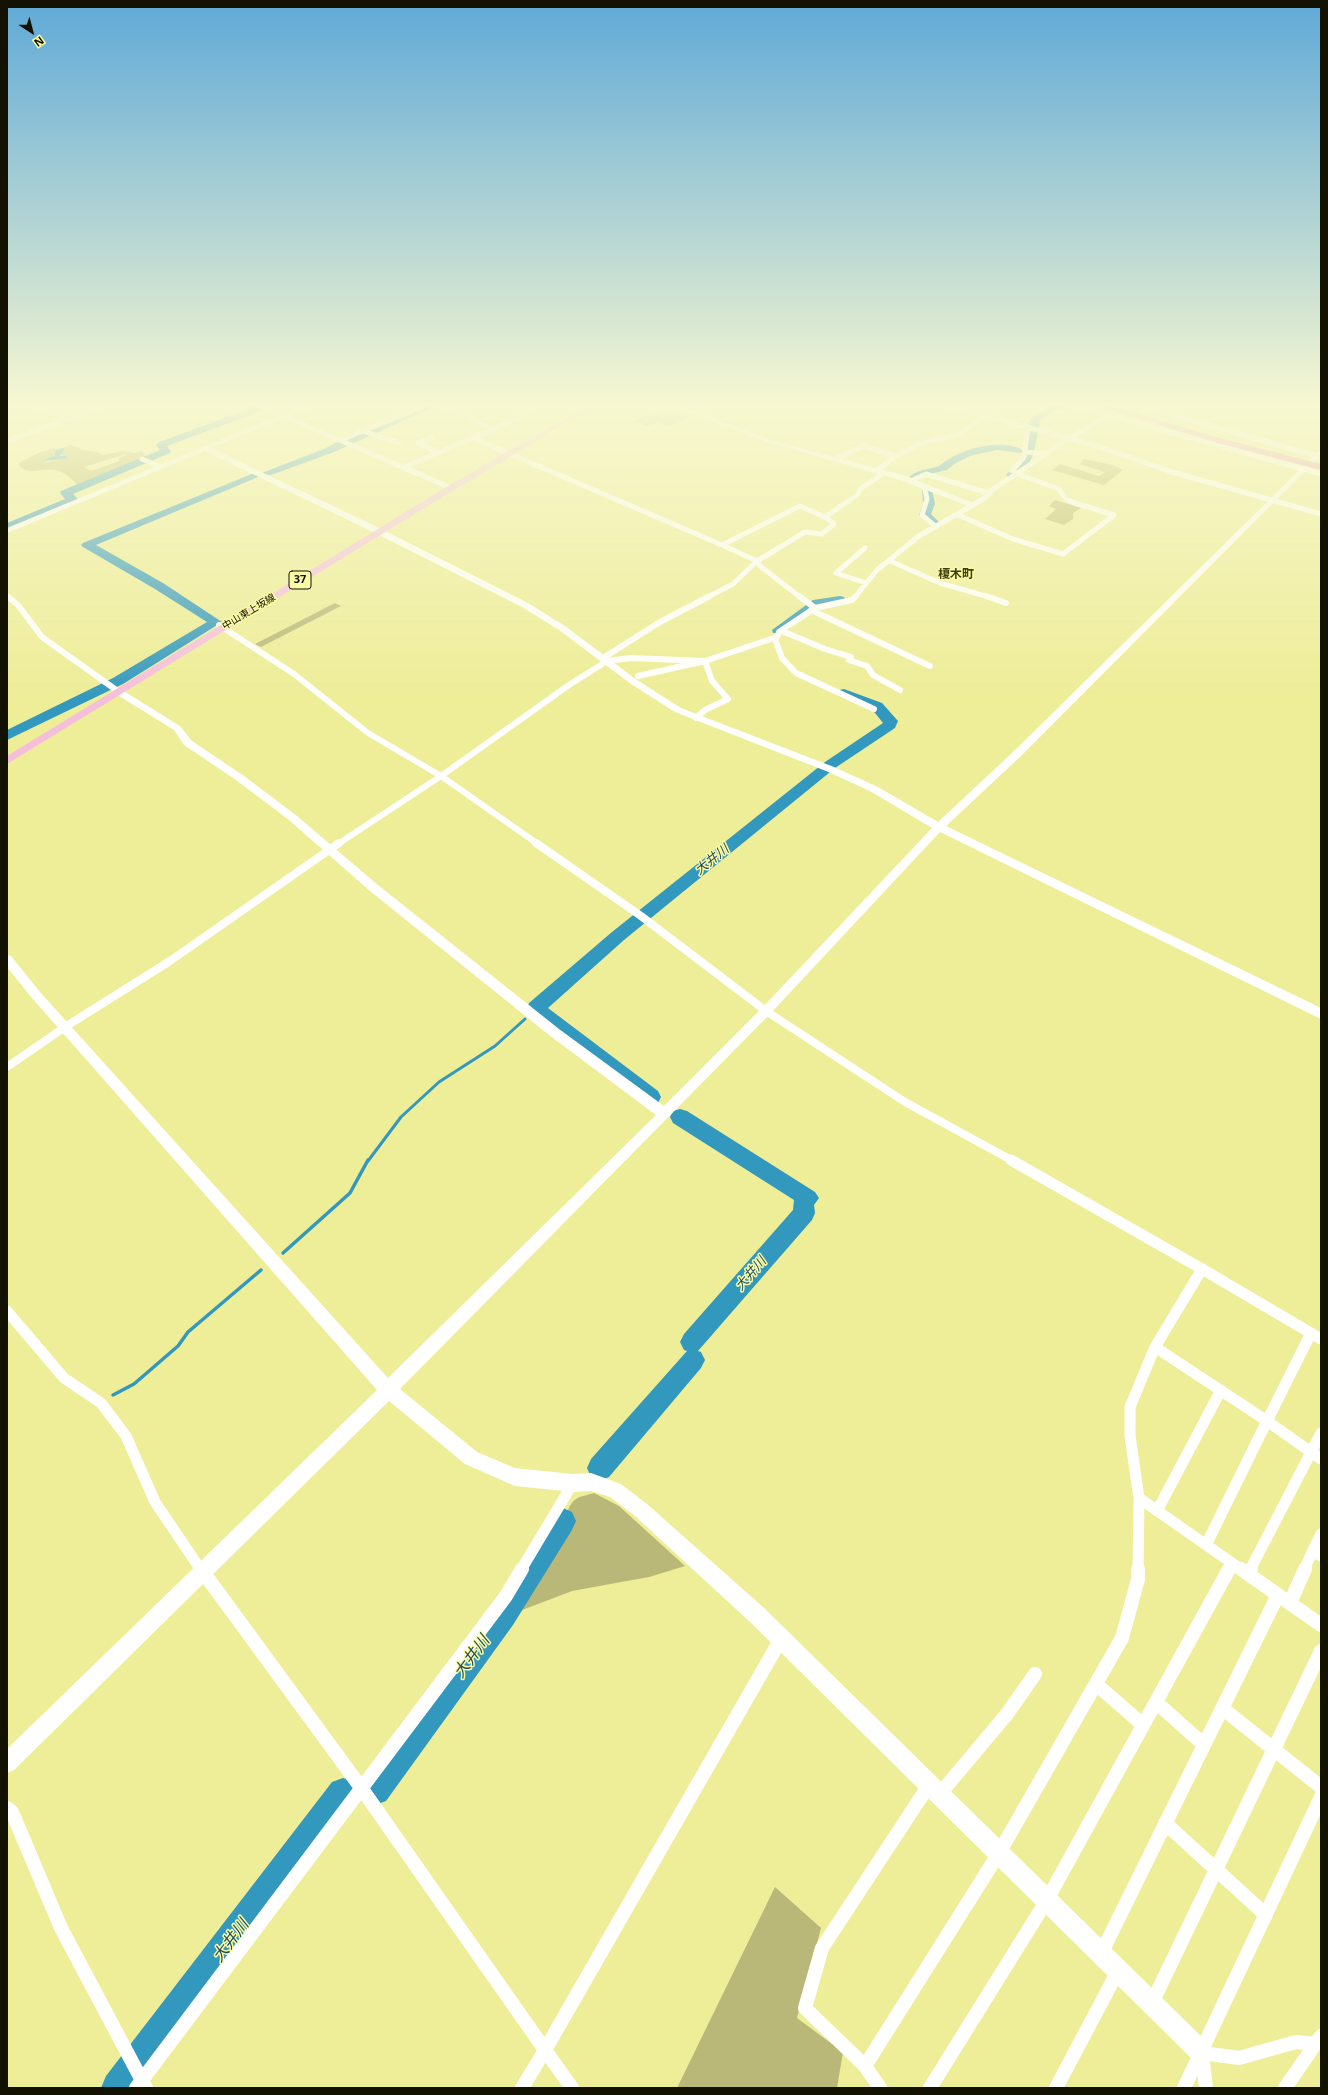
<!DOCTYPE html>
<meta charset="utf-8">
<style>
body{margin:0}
#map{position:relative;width:1328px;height:2095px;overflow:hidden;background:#eeed98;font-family:"Open Sans",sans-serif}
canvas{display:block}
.frame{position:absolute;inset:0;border:8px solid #131200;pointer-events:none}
.north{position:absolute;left:12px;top:12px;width:40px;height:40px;-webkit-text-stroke:3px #fbfba5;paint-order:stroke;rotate:144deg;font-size:11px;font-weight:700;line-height:16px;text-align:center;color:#131200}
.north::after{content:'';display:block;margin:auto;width:14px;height:18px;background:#131200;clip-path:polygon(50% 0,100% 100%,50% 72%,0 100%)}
</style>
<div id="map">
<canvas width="1328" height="2095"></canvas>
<div class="frame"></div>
<div class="north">N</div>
</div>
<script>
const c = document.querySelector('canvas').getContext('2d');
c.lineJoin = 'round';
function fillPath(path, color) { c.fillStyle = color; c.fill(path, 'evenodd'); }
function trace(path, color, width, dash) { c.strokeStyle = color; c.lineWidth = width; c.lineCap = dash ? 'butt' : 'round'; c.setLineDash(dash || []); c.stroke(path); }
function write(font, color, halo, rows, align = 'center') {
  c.font = font + ' "Open Sans","Noto Sans JP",sans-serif'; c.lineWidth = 3; c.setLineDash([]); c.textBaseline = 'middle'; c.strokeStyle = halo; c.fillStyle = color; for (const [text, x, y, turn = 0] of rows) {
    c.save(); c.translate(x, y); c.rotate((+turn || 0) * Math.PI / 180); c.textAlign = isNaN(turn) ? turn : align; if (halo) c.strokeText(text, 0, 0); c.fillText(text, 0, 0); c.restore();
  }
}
fillPath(new Path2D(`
 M666 407 692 415 670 426 658 422 647 426 634 421Z
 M335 603 341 606 261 647 255 644Z
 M594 1493 619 1506 685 1566 649 1577 572 1591 517 1612 512 1606 556 1537C566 1527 564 1508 576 1499 580 1496 589 1495 594 1493Z
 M775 1887 821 1928 797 2018 843 2052 837 2088H677Z`), '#b9b879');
fillPath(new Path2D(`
 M71 445 79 448 81 450 94 451 103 455 123 451 135 453 142 451 146 457 79 486C72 480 65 471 55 470 42 467 29 477 19 465V463L38 453 55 448V455L44 460 45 462 68 459 66 457 60 455 65 450 63 448ZM126 454 127 455 119 458V461L91 471 84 467Z
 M1084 459 1113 465 1123 470 1104 485 1052 470 1060 464 1099 476 1105 472 1080 464Z
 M1055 500 1081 508 1073 513V519L1064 525 1045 519 1056 509 1049 506Z`), '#b9b763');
fillPath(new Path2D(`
 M63 448 65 449 60 456H67L66 458 69 459 42 461 55 455V450Z`), '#3398be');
trace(new Path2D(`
 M368 1161 401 1117 439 1082 495 1046 525 1019`), '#3398be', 3);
trace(new Path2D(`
 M283 1253 350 1193 368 1160
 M113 1395 134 1384 178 1346 188 1332 261 1270`), '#3398be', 3.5);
fillPath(new Path2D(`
 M261 404H274L275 406 167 446 171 451 170 453 73 494 79 500 77 502 7 530V523L65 499 60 493 61 491 160 450 156 445 157 443Z
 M426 404 438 405 334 452 271 475H263L96 545 163 583 222 622 123 684 7 740V730L113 678 207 622 155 589 83 547 81 545 83 543 254 473H262L326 448 345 438Z
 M1053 404H1066L1040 420C1036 440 1035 472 1011 478L1006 475 1021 460 1022 453 997 450 970 456 956 463 947 470 930 474 917 481H909L908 479C915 469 928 470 939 466 942 464 945 461 949 459 968 447 1002 439 1023 450L1030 419Z
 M927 486 932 489 935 504 931 514 942 525 940 527H932L919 515 923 504 922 489Z
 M840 596 844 597 846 600 844 603 821 606 783 633H773L772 630 813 600Z
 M844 689 882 703 898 721 895 728 835 768 624 940 548 1008 658 1091 661 1097 658 1103 651 1105 644 1103 529 1013 527 1008 529 1003 612 932 825 762 883 723 872 709 839 696 837 693 839 690Z
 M680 1109 687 1111 815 1192 819 1198 814 1205 815 1213 812 1220 698 1351 701 1352 705 1360 701 1368 609 1477 600 1481 591 1477 587 1468 591 1459 687 1351 684 1350 680 1342 684 1334 793 1210 794 1200 673 1123 670 1117 673 1111Z
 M563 1508 572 1512 576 1521 572 1530 513 1625 386 1801 375 1805 364 1801 360 1790 364 1779 493 1605 554 1512Z
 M343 1778 354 1782 358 1793 354 1804 139 2088H101L106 2076 332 1782Z`), '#3398be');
trace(new Path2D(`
 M37 404 66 418
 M256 404 451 488
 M440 404 493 429 473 438 722 545
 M943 404 1103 448 1169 471 1321 514
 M1069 404 1321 474
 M1134 404 1317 456
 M493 429 534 409 530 404
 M363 431 399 443
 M431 438 418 443 439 453
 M341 440 429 404
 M7 441 108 404
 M1025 452 1047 454
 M142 459 161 467
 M835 459 863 446 896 456 922 443 959 434 986 416
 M404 467 473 438
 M877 470 896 456
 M1017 473 1012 471 1024 457 1028 428
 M911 481 926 474 988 493
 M924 486 927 499 922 515 936 527
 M800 506 825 517 834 524 822 534 805 532 757 561 722 545Z
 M958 515 1013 539 1063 554 1114 515 1072 502 1066 499 1059 489 1018 474
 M825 517 857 495 860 489 884 473
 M865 548 836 573 866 583
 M890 561 940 583 989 597
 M708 597 733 584 757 561 760 566 800 597
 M855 597 877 570 919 536 985 498 992 490 1068 439 1128 404`), '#fff', 5);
trace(new Path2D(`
 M7 596 18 605 42 637 119 692
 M799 596 815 608
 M986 596 1006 603
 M811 610 930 666
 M219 625 294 674 368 733 441 776 538 844
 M782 631 825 649 851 657 849 660 867 666 873 675 900 690
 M775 639 782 658 796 673 874 709
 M603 658 660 622 710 596
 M638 676 705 661 712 681 728 699 705 710 696 718
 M338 844 441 776 569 685 607 661 630 658 705 661 777 637 779 632 815 608 852 600 856 596`), '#fff', 6);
trace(new Path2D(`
 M536 843 641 916 766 1011 905 1102 1013 1161
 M7 1067 65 1027 170 961 339 843`), '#fff', 8);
trace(new Path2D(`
 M1011 1160 1202 1269
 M7 1311 64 1378 101 1403 126 1436 155 1502 201 1570
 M1311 1333 1267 1421 1321 1459
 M1155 1347 1202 1269 1321 1339
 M1139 1498 1130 1436V1407L1155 1347 1267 1421 1206 1545
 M1157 1511 1221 1390
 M1321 1534 1313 1550 1321 1556
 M521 1570 573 1483
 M1138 1570 1139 1498 1242 1570
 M1228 1570 1232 1563
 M1250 1570 1321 1433
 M1304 1570 1313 1550`), '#fff', 11);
trace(new Path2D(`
 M201 1569 362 1789 545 2050 781 1639
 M1241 1569 1321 1625
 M1248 1574 1251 1569
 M1290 1603 1305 1569
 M1096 1684 1143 1725
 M1156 1702 1204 1745
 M1222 1708 1321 1787
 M939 1795 1007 1714 1035 1674
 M7 1808 12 1812 61 1928 146 2088
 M1165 1823 1266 1915
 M1101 1954 1278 1595
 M1152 2003 1321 1651
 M1202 2053 1239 2058 1296 2042 1315 2044
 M1202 2053 1206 2088
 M865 2066 805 2008 822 1948 929 1785
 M136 2088 506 1596 522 1569
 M522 2088 545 2050 572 2088
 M880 2088 865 2066 999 1853 1122 1638 1138 1579V1569
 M930 2088 1047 1900 1229 1569
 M1056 2088 1118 1971
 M1184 2088 1321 1797
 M1285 2088 1321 2036`), '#fff', 14);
fillPath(new Path2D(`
 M307 404H317L211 448 375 526 528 603 565 626 637 680 681 708 834 767 878 787 938 822 1012 753 1321 449V455L1020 757 946 826 1321 1008V1019L940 832 770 1014 400 1389 477 1452 515 1468 573 1474 591 1473 621 1484 647 1504 763 1607 1210 2045 1213 2053 1210 2061 1202 2064 1194 2061 749 1621 635 1516 610 1497 591 1491 573 1492 515 1486 465 1464 389 1401 14 1770 7 1773V1749L377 1390 32 998 7 967V955L11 956 40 992 388 1378 656 1115 549 1035 370 891 289 820 236 780 184 745 174 730 116 694V690H122L180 726 192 741 244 776 297 816 378 885 559 1029 664 1106 762 1008 932 828 870 791 826 771 675 712 631 684 559 630 522 607 369 530 205 451 7 533V528Z
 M666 404H676L771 440 906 476 978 505 971 507 900 480 767 442Z`), '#fff');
fillPath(new Path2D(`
 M590 404H599L454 490 7 764V756L448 486Z`), '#f5bfdc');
fillPath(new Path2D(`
 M1092 404H1106L1220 438 1321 464V470L1214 442Z`), '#ef95c4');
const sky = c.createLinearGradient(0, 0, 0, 698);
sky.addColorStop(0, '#5fa9d7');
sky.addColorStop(0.58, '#f7f7d1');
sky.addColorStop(1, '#f7f7d100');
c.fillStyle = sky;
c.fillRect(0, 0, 1328, 698);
write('10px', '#131200', '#fbfba5', [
 ["中山東上坂線",249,612,-31]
]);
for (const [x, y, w] of [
 [300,580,22]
]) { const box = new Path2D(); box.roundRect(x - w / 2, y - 9, w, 18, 3); c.fillStyle = '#fbfba5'; c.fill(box); trace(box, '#131200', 1); }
write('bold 11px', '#131200', null, [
 ["37",300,580]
]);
write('bold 12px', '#3f3e10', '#fbfba5', [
 ["榎木町",956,575]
]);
write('italic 13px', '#204a5b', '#fbfba5', [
 ["大井川",712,860,-39],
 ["大井川",751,1274,-49]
]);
write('italic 16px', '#204a5b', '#fbfba5', [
 ["大井川",472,1657,-54],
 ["大井川",231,1941,-53]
]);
</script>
